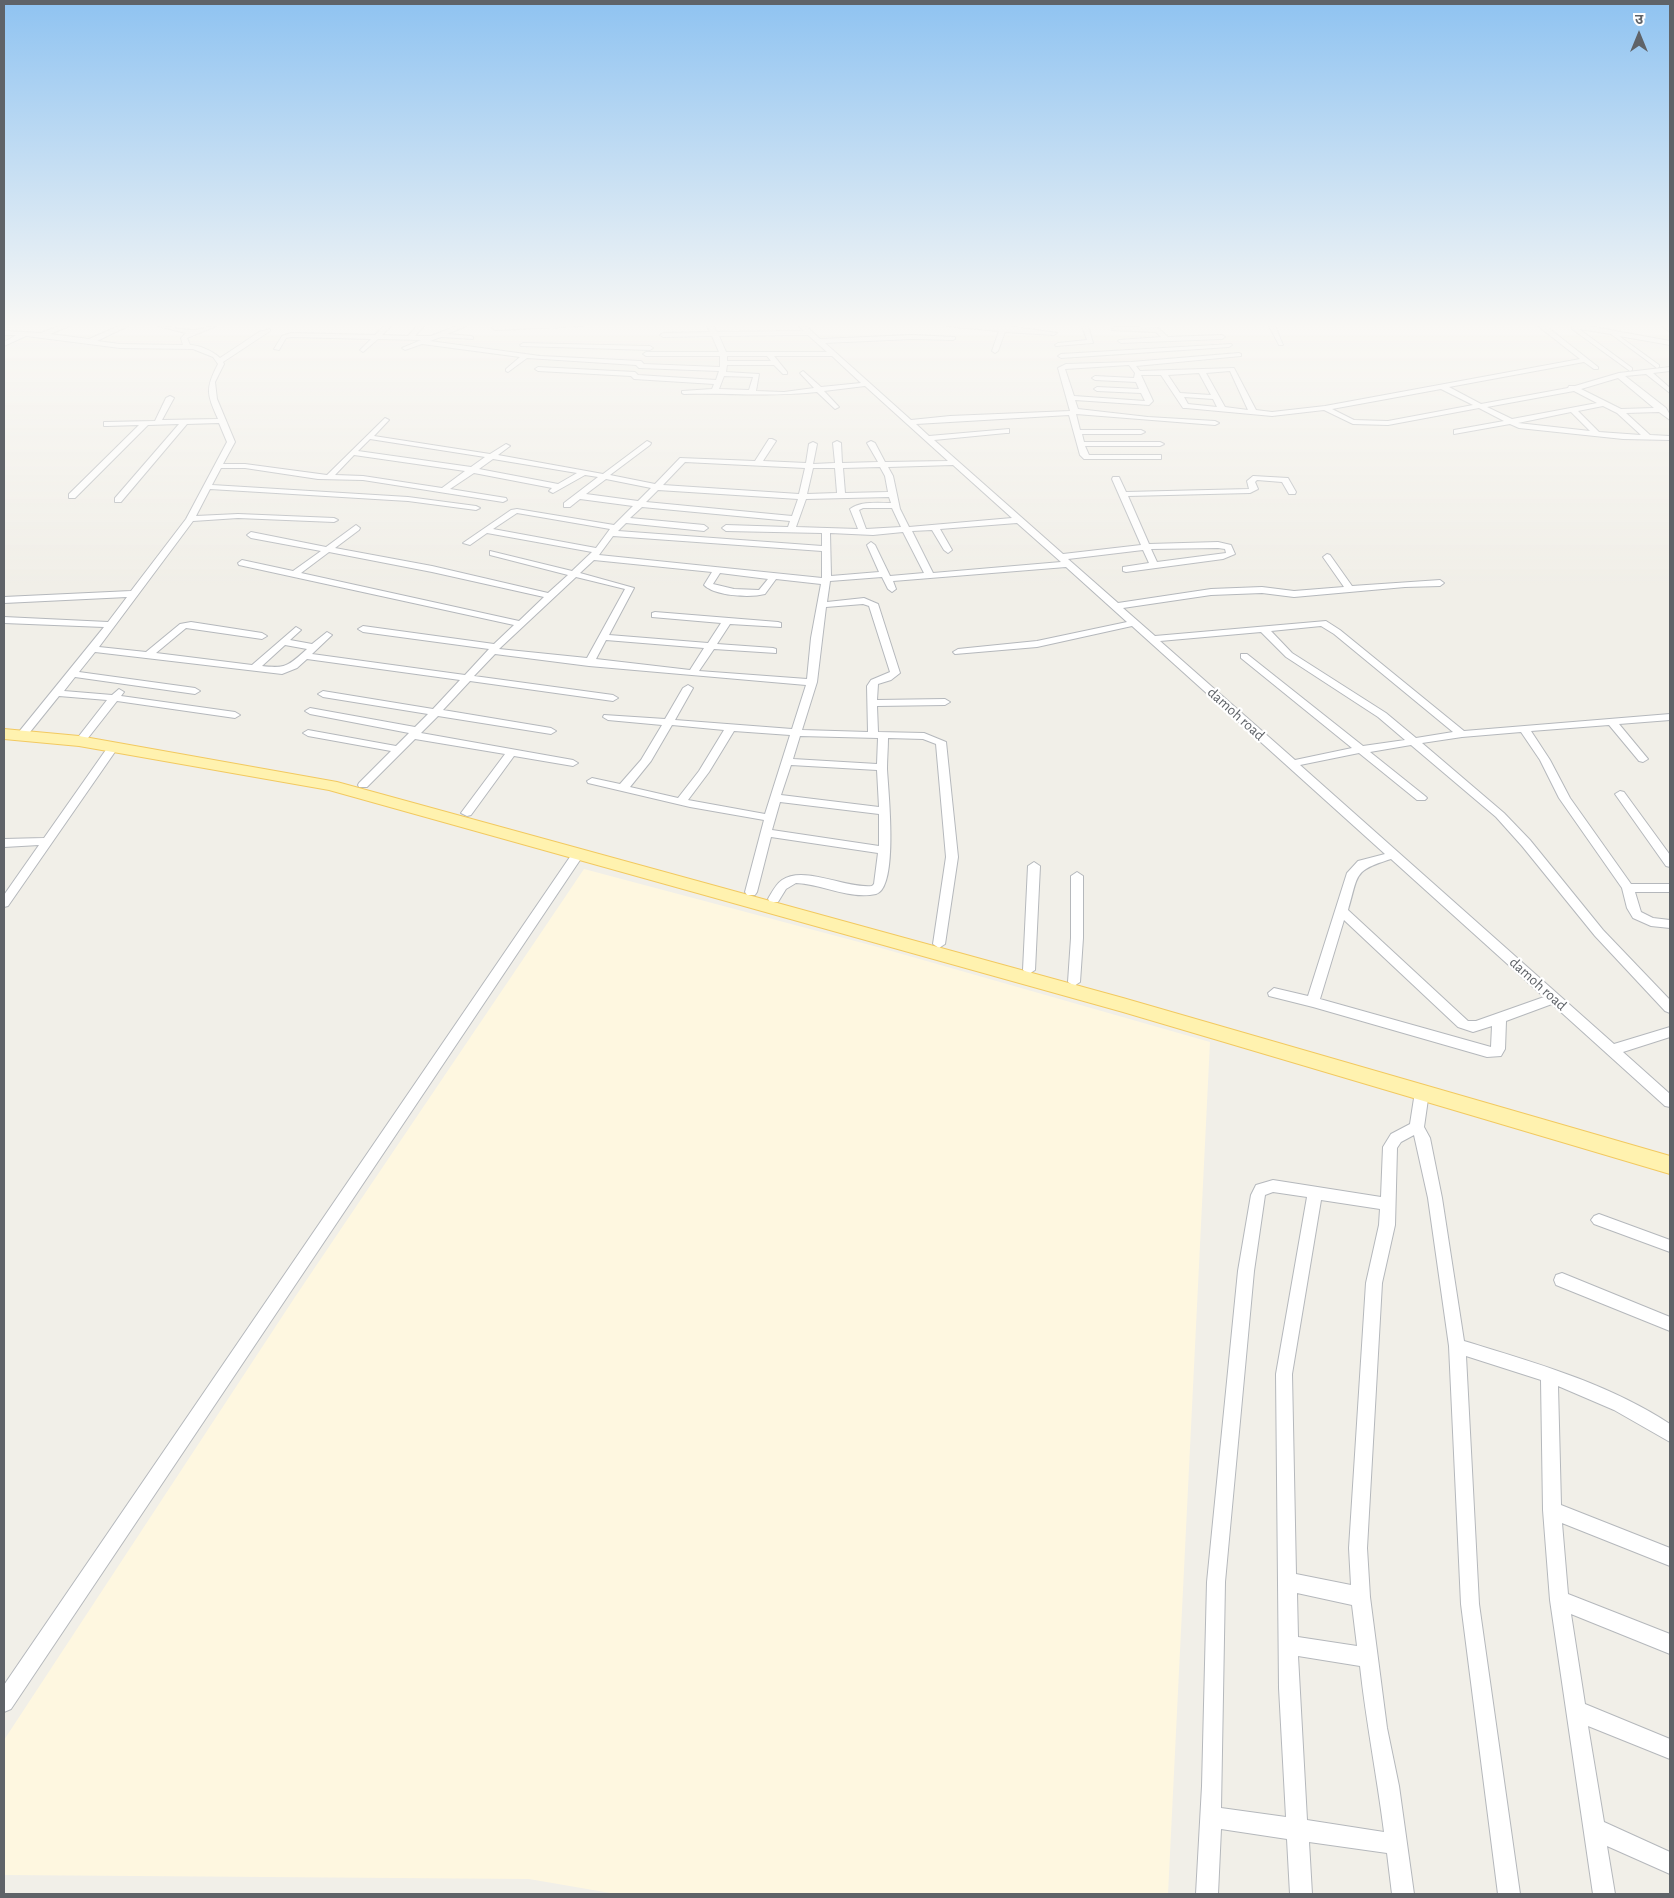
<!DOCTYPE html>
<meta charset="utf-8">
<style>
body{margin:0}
#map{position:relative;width:1674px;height:1898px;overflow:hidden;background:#f1efe8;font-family:"Alegreya Sans","Noto Sans Devanagari",sans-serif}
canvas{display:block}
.frame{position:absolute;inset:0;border:5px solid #5f6368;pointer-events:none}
.north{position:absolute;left:1614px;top:10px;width:50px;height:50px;-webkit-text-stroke:4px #fff;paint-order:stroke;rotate:0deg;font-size:14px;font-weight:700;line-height:20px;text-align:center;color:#5f6368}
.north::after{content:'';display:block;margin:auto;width:18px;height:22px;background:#5f6368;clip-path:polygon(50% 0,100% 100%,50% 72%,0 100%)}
</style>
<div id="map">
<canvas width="1674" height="1898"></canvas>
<div class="frame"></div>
<div class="north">उ</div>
</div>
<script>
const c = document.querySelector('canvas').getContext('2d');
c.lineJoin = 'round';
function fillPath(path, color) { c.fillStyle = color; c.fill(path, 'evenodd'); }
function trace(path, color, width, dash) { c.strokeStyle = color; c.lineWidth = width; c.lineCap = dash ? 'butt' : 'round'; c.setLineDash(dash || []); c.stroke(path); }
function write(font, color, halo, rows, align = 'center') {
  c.font = font + ' "Alegreya Sans",sans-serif'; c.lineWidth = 4.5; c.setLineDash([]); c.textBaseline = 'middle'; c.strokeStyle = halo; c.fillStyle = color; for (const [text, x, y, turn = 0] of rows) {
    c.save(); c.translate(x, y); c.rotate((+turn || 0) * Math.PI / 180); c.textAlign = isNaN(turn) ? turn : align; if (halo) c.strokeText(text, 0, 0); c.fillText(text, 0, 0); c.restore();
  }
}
fillPath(new Path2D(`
 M584 869 874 946 1210 1042 1168 1894H616L529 1879 4 1875V1740L295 1297Z`), '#fef7e0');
const minor = new Path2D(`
 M59 326H69L50 334 89 339 119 326H128L97 341 120 344 183 345 181 338 186 333 158 326C170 326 180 330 191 330 199 331 208 326 216 326L187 338 190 345C199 345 213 351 220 358L259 332 270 329V331L223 362 224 364 215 382 217 399 235 442 223 464H245L327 475 385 418 389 420 374 436 490 454 506 444 510 446 498 455 603 474 647 441 651 443 650 445 610 475 655 484 680 458 755 461 769 439H772L776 441 763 461 806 463 809 444 813 442 817 444 813 464 835 463 833 443 837 441 841 443 842 463 878 462 867 443 871 441 875 443 885 462 948 461 865 386 824 391 839 407 835 409 817 392C773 397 729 393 684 394L682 393V391L712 389 714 384 634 379 631 376 538 371 535 369 538 367 635 372 638 375 716 380 719 371 639 368 636 365 527 358 508 372 506 371V369L520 357 422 344 405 350 402 348 421 340 378 339 363 352 360 350 371 339 291 337 286 338 279 350 274 349 282 336 291 333 375 335 384 326H391L382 335 408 336 417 326H424L415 336H431L456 326H466L447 334 471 336 473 337V339L441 337 430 341 540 356 641 361 644 364 720 367V356H646L643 354 646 352H719L712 336 663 337 660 335 663 333 710 332 707 326H713L717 332 804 331 799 326H806L820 339 912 335 955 337V339L953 340 912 339 825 343 911 420 950 416 1070 411 1058 368 1066 364 1131 362 1239 353 1241 354V356L1136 366 1140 371 1234 368 1256 410 1272 412 1325 406 1580 359 1538 326H1546L1598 367V369H1594L1584 362 1449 387 1481 404 1568 388 1569 386H1575L1619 373 1670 367V371L1653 373 1670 388V393L1646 374 1625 376 1666 408 1670 415V420L1659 412 1626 413 1650 435 1670 436V440L1623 439 1519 428 1510 424 1454 434V430L1504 421 1479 408 1388 425 1353 424 1324 410 1272 416 1186 408H1183L1161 375H1141L1153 401 1149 405 1075 400 1078 409 1148 417 1215 421 1219 423 1215 425 1076 414 1080 430H1141L1145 432 1141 434H1082L1084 442H1160L1164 444 1160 446H1085L1089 455H1161V459H1084L1080 455 1069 415 916 424 929 436 1009 429V433H1006L934 440 1063 554 1141 545 1112 479 1113 477H1119L1126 492 1249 489 1247 481 1253 476 1288 478 1296 492 1295 494H1289L1282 482 1257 480 1255 482 1258 489 1250 493 1128 496 1149 544 1218 542 1231 545 1235 554 1223 559 1126 572 1123 571V567L1149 563 1143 550 1068 559 1118 603 1211 589 1262 587 1294 591 1344 587 1323 557 1327 554 1330 555 1352 586 1440 580 1444 583 1440 586 1405 587 1294 597 1262 593 1211 595 1123 608 1155 636 1326 621 1340 630 1464 731 1670 714V720L1619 724 1648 759 1643 762 1639 761 1609 725 1531 731 1550 760 1570 798 1631 884H1670V892H1635L1641 912 1653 918 1670 920V928L1651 926 1633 918 1627 908 1622 888 1559 798 1540 760 1521 732 1462 737 1422 743 1504 813 1530 840 1603 930 1670 1000V1013L1665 1011 1595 936 1522 846 1496 817 1411 745 1370 752 1425 796 1427 798 1425 800H1417L1359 753 1300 765 1614 1044 1670 1027V1037L1623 1052 1670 1094V1107L1665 1106 1552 1004 1506 1021 1505 1049 1501 1056 1487 1057 1313 1007 1269 996 1268 993 1274 988 1308 996 1347 873 1358 861 1385 854 1132 626 1037 647 955 654 953 652 958 649 1037 641 1127 622 1066 567 893 581 896 589 892 592 888 589 882 577 830 581 827 602 864 598 878 604 900 673 891 680 878 684 877 700 945 699 950 702 945 705 877 706 878 732 924 733 946 742 958 857 945 944 939 948 933 944 946 857 936 744 923 739 888 738C888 748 887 759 887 769 888 789 899 888 876 894 850 900 822 884 796 883L786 889 778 902H770L768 899C772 892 776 884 782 880 804 865 846 889 872 886L874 884 878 853 771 837 757 892 755 895H747L745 892 764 820 690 807 588 783 587 781 592 778 620 784 641 760 662 725 608 720 603 717 604 715 665 719 683 688 688 685 693 688 675 720 792 729 806 685 589 666 495 654 474 676 613 695 618 698 613 701 470 681 443 710 551 728 556 731 551 734 438 716 421 733 573 760 578 763 573 766 514 756 471 815 467 816 461 813 505 754 415 739 367 787H359L358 785 359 783 391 751 308 736 303 733 308 730 396 746 409 733 310 714 305 711 310 708 415 727 428 714 323 697 318 694 323 691 433 709 460 680 307 659 297 668 282 674 95 652 79 672 195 688 200 691 195 694 75 677 64 691 112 695 119 689 124 692 121 696 235 712 240 715 235 718 117 701 88 738 84 739 79 736 107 700 59 696 26 737H18V733L104 627 4 623V617L108 622 127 597 4 603V597L131 591 186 519 227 442 219 423 187 424 121 502H115V498L179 424 148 425 75 498H69V494L139 425 107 426H104V422L155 421 166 398 170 396 174 398 162 420 218 419C207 394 205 389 218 364L213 357 193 349 120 348 26 336 4 346V342L16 335H4V331L41 333ZM808 335 827 352H726L719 336ZM727 356H767L771 361H727ZM774 356H832L861 383 821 387 803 371 800 373 814 388 784 392 756 391 759 374 726 372 727 365H774L783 374H787V372ZM1129 365 1135 373 1134 378 1095 376 1092 378 1095 380 1136 382 1139 389 1097 387 1094 389 1097 391 1141 393 1145 401 1074 396 1065 369ZM1230 371 1248 410 1225 407 1206 373ZM1199 373 1211 395 1180 393 1168 375ZM724 376 753 377 749 390 719 389ZM1618 378 1654 408 1621 409 1581 389ZM1441 389 1473 405 1388 421 1354 420 1332 409ZM1574 391 1597 403 1512 419 1487 407ZM1184 397 1213 399 1217 407 1188 404ZM1603 406 1617 413 1641 435 1599 432 1578 411ZM1571 412 1590 431 1518 423ZM370 439 485 457 471 467 358 451ZM354 455 465 471 442 488 363 476 335 475ZM493 459 577 473 558 484 479 469ZM685 462 805 468 799 494 663 485ZM953 465 1012 518 909 527 900 509 893 476 888 467ZM880 467 885 476 888 492 845 493 843 468ZM221 468H245L318 479 363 480 503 502 507 500 506 498 450 489 474 473 552 488 549 491 553 493 585 475 598 477 564 503V507H570L580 499 633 506 614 525 517 509 511 510 463 543 470 545 487 533 592 552 572 571 490 551V555L568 575 548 593 432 566 335 548 359 530 360 528 356 525 326 547 251 532 247 535 251 538 321 551 293 571 242 560 238 563 239 565 514 625 494 644 363 626 358 629 363 632 489 649 465 675 312 654 332 635 327 632 312 644 290 640 301 630 296 627 252 665 156 653 186 628 262 639 267 636 262 633 191 622 180 624 146 652 99 647 193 521 238 518 334 522 338 520 334 518 238 514 196 516 210 489 408 501 476 510 480 508 476 506 408 497 212 485ZM813 468H835L837 493 807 494ZM606 479 651 488 638 501 586 494ZM658 490 798 499 792 516 646 502ZM889 497 891 503C877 503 861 501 850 509L858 529 796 527 806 499ZM642 507 790 521 788 527 726 525 722 528 726 531 822 533V546L618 531 626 523 704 531 708 528 704 525 630 518ZM863 508H892L901 527 866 529 859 510ZM517 513 610 529 596 548 493 529ZM1017 523 1061 562 933 573 912 531 932 530 944 550 948 553 952 550 940 529ZM903 532 924 573 890 576 875 545 871 542 867 545 879 572 831 576 830 533 873 535ZM613 536 822 551V578L599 555ZM1218 548 1225 549 1226 553 1157 562 1151 549ZM329 552 432 572 544 597 519 621 301 573ZM594 560 712 572 704 585C715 596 750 598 765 594L776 579 821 584 811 638 807 679 699 671 714 649 776 653V649L773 648 717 644 730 624 781 627V623L778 622 655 612 652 613V617L721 623 708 643 609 635 634 588 580 573ZM720 573 768 579 759 590 734 589 713 584ZM576 577 625 589 587 658 499 649ZM863 604 869 606 890 672 871 680 867 686 868 732 802 730 817 682 826 607ZM1321 626 1334 634 1453 732 1416 738 1386 713 1292 653 1271 631ZM1261 632 1286 657 1378 717 1405 740 1363 746 1247 654H1241V658L1352 748 1295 760 1160 641ZM606 640 704 648 690 670 596 659ZM285 645 307 649C289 665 287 669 262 666ZM672 725 724 730 699 771 678 798 630 787 651 761ZM734 731 790 735 765 814 688 800 709 772ZM800 736 878 738 877 764 793 759ZM791 765 877 770 879 807 781 795ZM780 802 879 814V846L772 830ZM1391 859 1544 997 1476 1021H1468L1348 910C1359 873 1353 871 1391 859ZM1344 920 1458 1027 1473 1032 1492 1026 1491 1047 1320 999Z
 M582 326 495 330 492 328 493 326Z
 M947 326H1007L1057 333 1054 335 1005 332 998 351 995 353 992 351 999 331Z
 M1082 326H1088L1093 343 1056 346 1055 345 1058 343 1087 340Z
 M1269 326H1275L1283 345H1279Z
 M1572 326H1588L1670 341V345L1619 336 1659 365V367L1657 368 1611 334 1579 329 1632 368V370L1630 371 1572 329Z
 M1662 326H1670V332Z
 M1114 327 1158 328 1168 337 1222 335 1225 337 1222 339 1121 343 1118 341 1119 340 1161 337 1156 332 1112 330Z
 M523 343 650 346 653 348 650 350 521 346 520 345Z
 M1231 344 1232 345 1229 347 1061 358 1058 356 1061 354Z
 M114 743 119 746 8 906 4 907V895L39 845 4 847V839L44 838 110 744Z
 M1620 791 1624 792 1670 855V867L1666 866 1615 794Z
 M578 850 584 854 582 857 11 1709 4 1712V1685L574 851Z
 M1034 862 1040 866 1035 970 1029 974 1023 970 1028 866Z
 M1077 872 1083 876V938L1080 982 1074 986 1068 982 1071 938V876Z
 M1422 1087 1427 1088 1429 1092 1424 1127 1430 1138 1442 1198 1464 1341C1536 1363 1607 1383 1670 1424V1442L1614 1410 1558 1386 1561 1505 1670 1548V1566L1562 1523 1568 1594 1670 1634V1654L1571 1614 1585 1704 1670 1739V1759L1588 1726 1604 1822 1670 1852V1874L1607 1846 1615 1894H1593L1550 1600 1543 1510 1541 1380 1466 1356 1479 1604 1520 1894H1498L1461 1604 1449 1346 1428 1198 1414 1135 1401 1142 1397 1148 1395 1225 1382 1283 1367 1548 1370 1597 1387 1728 1399 1786 1414 1894H1392L1387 1853 1309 1842 1312 1894H1290L1287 1839 1221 1829 1218 1894H1196L1202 1786 1207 1582 1238 1271 1251 1195 1256 1185 1273 1180 1381 1197 1383 1147 1391 1134 1410 1124 1415 1092 1417 1088ZM1273 1192 1307 1197 1276 1374 1279 1688 1286 1817 1221 1808 1225 1582 1254 1271 1265 1195ZM1321 1200 1380 1209 1379 1225 1366 1283 1349 1548 1351 1585 1296 1574 1292 1374ZM1297 1593 1352 1605 1357 1646 1298 1637ZM1298 1656 1360 1666C1366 1722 1377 1776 1384 1832L1307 1820Z
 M1599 1214 1670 1240V1252L1594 1224 1591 1220 1594 1216Z
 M1562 1273 1670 1317V1331L1556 1285 1554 1280 1556 1275Z`);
const primary = new Path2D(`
 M4 729 79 736 337 782 1123 998 1670 1156V1174L1123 1012 329 790 79 746 4 739Z`);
trace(minor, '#b5b8bc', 2);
trace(primary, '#f2c960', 2);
fillPath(minor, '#fff');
fillPath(primary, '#fff2af');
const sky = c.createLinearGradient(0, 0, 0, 592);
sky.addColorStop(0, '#8fc3f1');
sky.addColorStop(0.55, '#f9f8f5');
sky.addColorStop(1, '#f9f8f500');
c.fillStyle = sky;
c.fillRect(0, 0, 1674, 592);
write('15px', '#5f6368', '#fff', [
 ["damoh road",1236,714,42],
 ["damoh road",1538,984,42]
]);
</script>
